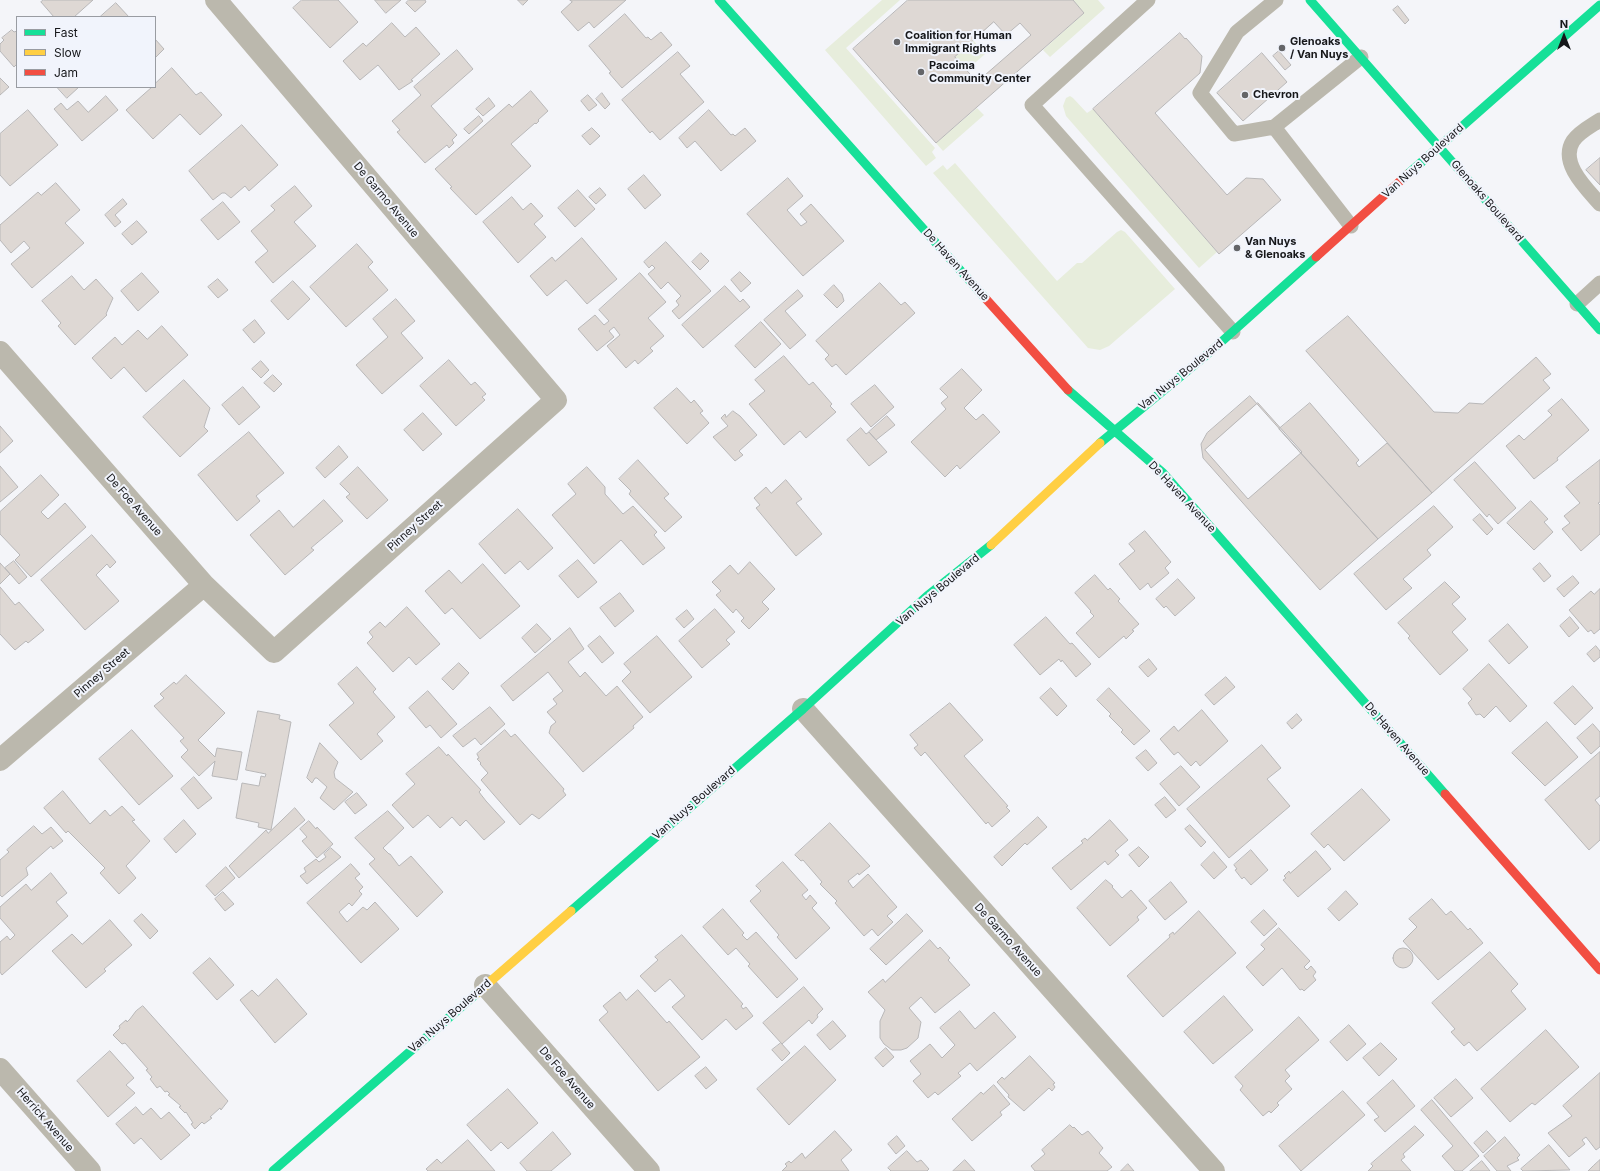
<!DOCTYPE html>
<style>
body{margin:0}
#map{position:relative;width:1600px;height:1171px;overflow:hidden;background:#f4f5f9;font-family:Inter,sans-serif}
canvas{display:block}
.legend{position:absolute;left:16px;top:16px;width:140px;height:72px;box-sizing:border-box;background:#f1f4fc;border:1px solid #999ca2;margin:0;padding:5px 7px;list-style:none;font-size:12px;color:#16171a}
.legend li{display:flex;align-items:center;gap:8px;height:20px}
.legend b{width:20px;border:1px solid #999ca2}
.north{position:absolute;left:1544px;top:16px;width:40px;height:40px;-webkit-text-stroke:3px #f1f4fc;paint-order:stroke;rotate:0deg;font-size:11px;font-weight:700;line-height:16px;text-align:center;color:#16171a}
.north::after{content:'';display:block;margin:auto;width:14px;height:18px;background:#16171a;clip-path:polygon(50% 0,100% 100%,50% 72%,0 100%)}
</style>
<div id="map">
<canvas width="1600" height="1171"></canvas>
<ul class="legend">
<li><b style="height:5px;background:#16e098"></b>Fast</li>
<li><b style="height:5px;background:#ffcf43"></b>Slow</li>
<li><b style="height:5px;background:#f24e42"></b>Jam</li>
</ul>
<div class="north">N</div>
</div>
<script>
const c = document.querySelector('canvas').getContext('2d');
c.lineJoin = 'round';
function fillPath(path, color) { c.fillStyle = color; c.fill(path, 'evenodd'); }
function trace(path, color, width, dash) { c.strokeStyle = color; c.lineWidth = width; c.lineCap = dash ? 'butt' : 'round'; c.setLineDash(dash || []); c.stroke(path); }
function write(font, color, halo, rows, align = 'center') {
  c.font = font + ' Inter,sans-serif'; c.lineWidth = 4; c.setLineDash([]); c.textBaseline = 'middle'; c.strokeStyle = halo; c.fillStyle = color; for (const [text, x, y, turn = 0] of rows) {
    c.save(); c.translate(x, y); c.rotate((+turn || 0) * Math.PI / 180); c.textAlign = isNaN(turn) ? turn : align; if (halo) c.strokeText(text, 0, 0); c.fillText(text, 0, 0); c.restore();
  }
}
fillPath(new Path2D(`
 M882 0H900L846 48 935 148 932 152 936 158 926 166 825 50Z
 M1073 0H1098L1105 8 1050 57 1043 50 1084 13Z
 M973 40 985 54 967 70 955 57Z
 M1070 96 1073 98 1087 113 1093 109 1217 252 1199 268 1066 116 1063 106 1066 98Z
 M977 108 984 115 943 151 936 143Z
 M955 163 1057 281 1077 263H1082L1117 232 1121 230 1125 232 1175 289 1109 346 1100 350 1088 348 933 173 943 165 947 170Z`), '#e7eddc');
const building = new Path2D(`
 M44 0H93L74 17H54L41 2Z
 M302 0H338L358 22 330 48 293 8Z
 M375 0H401L386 13Z
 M409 0H425L426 2 415 12 406 3Z
 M518 0H528L523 5Z
 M570 0H626L594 28 589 22 578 31 561 12 572 2Z
 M908 0H1073L1084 13 936 143 853 49ZM994 22 1006 35 1020 23 1031 35 977 82 955 57Z
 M116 3 129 17H100Z
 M1398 6 1409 20 1405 24 1393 10Z
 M625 14 646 38 648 37 651 40 661 32 672 45 622 88 609 73 611 72 589 46Z
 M392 23 405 37 416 27 440 54 411 80 413 81 399 90 378 65 360 80 343 61 363 43 366 46Z
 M12 30 14 32 17 31V64L14 67 0 51V44L4 40 2 38Z
 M1180 33 1185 39 1186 38 1202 56 1200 73 1155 113 1227 195 1246 178 1263 179 1281 200 1219 254 1093 109Z
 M155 39 164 49 155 58Z
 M457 50 473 69 431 106 457 135 452 140 454 143 449 148 447 145 425 163 397 132 400 130 392 121 421 95 414 87Z
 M1279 51 1291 65 1285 70 1273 56Z
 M678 52 690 66 680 74 704 102 660 140 652 131 650 133 622 100Z
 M1262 53 1287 82 1243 121 1217 93Z
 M172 68 196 95 201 92 222 115 200 135 180 114 153 139 126 110 152 87H155V84Z
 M0 78 9 87 0 95Z
 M57 87H79L67 98Z
 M531 91 548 111 538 120 539 121 536 124 535 123 511 144 531 166 476 215 450 188 452 187 435 169 509 104 512 107Z
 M602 93 610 104 605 109 596 99Z
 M588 95 597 105 589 111 581 101Z
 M106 96 118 110 82 141 54 109 61 103 67 110 78 101 88 112Z
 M489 98 495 106 483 116 476 109Z
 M28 110 58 145 10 186 0 175V134Z
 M709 110 731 135 733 134 735 136 745 128 756 141 721 171 695 141 687 148 679 138Z
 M479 116 483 121 469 134 464 129Z
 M242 125 278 165 249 191 245 186 231 198 225 193H222L213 200 189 171Z
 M592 128 600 136 590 145 582 136Z
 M1600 158V185L1586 170Z
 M644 175 661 195 645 209 628 189Z
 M788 178 803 196 787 210 801 226 807 222 800 214 811 204 844 241 803 276 747 214Z
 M56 183 80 210 65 223 84 243 32 288 11 264 30 248 24 241 11 253 0 240V225L38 192 41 195Z
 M295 186 312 206 294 222 316 246 273 283 255 262 268 251 251 231 275 210 271 206Z
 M600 188 606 195 596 204 589 197Z
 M578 190 595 209 575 227 558 208Z
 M512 197 523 210 531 203 543 216 534 224 546 237 518 263 483 222Z
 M123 199 127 204 115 215 121 222 115 227 105 215Z
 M223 202 240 222 218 240 201 220Z
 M137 221 147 232 132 245 122 234Z
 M582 238 617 279 587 304 566 280 547 296 530 276 552 257 555 261Z
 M666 242 711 291 679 319 672 311 679 305 676 301 681 296 668 282 661 289 648 274 655 268 652 265 649 268 644 262Z
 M357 244 373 262 368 267 388 290 346 327 310 287Z
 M701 253 709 261 700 270 692 262Z
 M740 272 751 283 741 292 731 280Z
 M142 273 159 292 138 311 121 291Z
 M640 273 666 302 648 318 664 336 650 348 653 351 638 364 635 360 626 368 607 346 620 335 614 327 609 331 614 337 597 351 578 329 595 315 604 325 609 321 599 310Z
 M72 276 84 290 96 279 113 298 106 314 107 315 75 345 58 326 61 323 42 301Z
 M218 279 228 290 218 298 208 287Z
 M293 281 310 299 288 320 271 301Z
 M880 283 901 305 905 302 915 313 846 375 836 364 832 367 825 359 829 355 816 341Z
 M834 285 842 294 844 301 837 308 824 295Z
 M725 286 740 302 743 299 750 307 703 348 682 325Z
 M798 290 803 296 785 311 806 335 790 349 764 320Z
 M396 299 415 321 401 333 423 358 382 394 356 365 388 337 373 319Z
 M1348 316 1434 412 1458 413 1469 403 1483 404 1536 357 1551 374 1543 380 1550 388 1432 493 1306 351Z
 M255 320 265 333 254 343 243 330Z
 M761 322 781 344 755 368 735 346Z
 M162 326 188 355 146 392 124 367 111 379 92 358 115 337 122 345 138 330 147 339Z
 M784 356 809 385 813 382 832 404 830 406 836 412 806 438 800 431 784 445 749 404 765 391 755 380Z
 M449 360 471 385 475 382 486 394 482 397 485 400 456 426 420 386Z
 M261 361 269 370 261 378 252 369Z
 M962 369 982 390 964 408 976 420 983 414 1000 432 960 469 957 465 945 477 911 442 946 409 941 403 948 397 940 389Z
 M273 375 282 384 274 392 264 383Z
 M184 380 210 408 204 427 208 431 180 457 143 417Z
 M875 385 894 407 871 427 851 404Z
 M243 387 260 407 239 425 222 405Z
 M677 388 691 403 694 400 703 411 700 413 709 423 687 444 654 408Z
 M1250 396 1378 539 1320 590 1203 458 1201 444 1207 433Z
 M1562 399 1589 430 1557 458 1558 460 1534 479 1506 446 1519 435 1524 440 1552 415 1548 411Z
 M1258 403 1302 452 1248 499 1205 450Z
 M1310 403 1359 460 1356 463 1359 467 1387 443 1432 493 1378 539 1279 429Z
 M733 411 740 416 757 435 739 451 743 455 735 461 713 437 728 426 721 418 725 414 726 417Z
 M423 413 442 434 423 451 404 430Z
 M887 416 895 425 876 440 869 432Z
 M0 426 13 441 0 453Z
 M861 428 866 434 869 432 887 452 869 466 847 440Z
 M249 432 284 473 256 496 260 501 237 521 198 475Z
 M339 446 348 457 325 478 316 468Z
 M638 460 669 494 664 498 682 517 665 532 629 494 631 491 619 479Z
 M1600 460V502L1598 503 1600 505V534L1581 551 1562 529 1570 523 1564 516 1580 503 1566 487Z
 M1475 462 1516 508 1498 524 1489 514 1487 517 1454 480Z
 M0 466 18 487 0 502Z
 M358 467 388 500 367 519 346 497 350 494 340 484Z
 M587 467 605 487V494L623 514 633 506 657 532 654 535 665 548 643 565 621 540 594 564 552 515 576 494 568 484Z
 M41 475 59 495 41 512 48 519 65 503 86 527 31 577 15 560 20 555 0 534V512Z
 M786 480 802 499 796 503 822 534 796 556 756 508 760 505 754 498 766 487 771 493Z
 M324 500 343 521 311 548 314 550 285 575 250 535 279 510 293 527Z
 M1531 501 1548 519 1544 522 1553 532 1534 550 1507 523Z
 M1434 506 1453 527 1427 550 1431 555 1403 579 1412 588 1386 610 1354 574Z
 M518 509 553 548 528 570 520 561 505 574 479 544Z
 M1480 514 1493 529 1487 535 1473 520Z
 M1145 531 1171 562 1165 568 1169 573 1151 588 1148 583 1140 590 1119 564 1135 551 1129 544Z
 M92 535 116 562 110 568 107 564 96 575 119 601 85 630 41 580Z
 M578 560 597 582 578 598 559 576Z
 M14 561 27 577 19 584 5 568Z
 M750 562 775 589 762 602 769 609 749 629 741 621 744 618 736 609 733 613 716 595 721 591 712 582 730 565 738 574Z
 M0 563 10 574 0 584Z
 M1540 563 1551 576 1544 582 1533 569Z
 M483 564 520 606 480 639 452 608 445 614 425 591 449 570 461 583Z
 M1095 575 1108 590 1110 588 1120 599 1118 601 1139 624 1132 630 1134 631 1126 639 1124 636 1099 658 1076 633 1094 616 1090 612 1091 611 1075 593Z
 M1573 576 1579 583 1564 597 1557 589Z
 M1178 579 1195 598 1175 616 1166 606 1164 608 1156 599Z
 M1445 582 1460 597 1452 604 1466 619 1452 632 1468 650 1440 675 1408 638 1410 636 1398 623Z
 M0 587 15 605 19 602 44 630 28 643 26 641 15 650 0 634Z
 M1600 589V629L1594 634 1591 630 1588 632 1569 610 1591 591 1594 594Z
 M620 593 634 611 615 627 600 608Z
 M407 607 440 644 416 665 409 657 393 672 367 643 373 637 369 632 380 622 385 627Z
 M715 609 735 632 726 640 730 644 702 668 679 641Z
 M687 610 694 619 684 628 676 619Z
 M1046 617 1070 644 1072 643 1091 664 1076 677 1062 660 1061 662 1059 659 1040 675 1014 645Z
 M1570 617 1579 628 1569 637 1560 626Z
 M537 624 551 639 535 653 522 638Z
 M1508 624 1528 647 1509 664 1489 641Z
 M570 628 584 649 568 662 580 677 585 672 606 696 617 686 643 717 633 726 634 728 583 772 549 733 551 726 556 722 547 712 557 704 553 699 563 691 548 672 513 701 501 686Z
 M600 636 614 653 602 663 588 646Z
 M657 636 692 677 650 713 622 681 631 672 624 664Z
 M1596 646 1600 651V657L1594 662 1587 654Z
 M1149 659 1157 669 1148 677 1139 667Z
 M459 663 469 673 453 690 442 679Z
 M1489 664 1527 706 1510 722 1496 706 1484 718 1480 714 1476 715 1468 703 1472 699 1463 689Z
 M357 667 376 689 373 692 395 717 377 734 383 741 361 760 329 725 354 703 338 684Z
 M186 675 225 713 198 740 215 757 217 748 242 752 237 780 212 776 215 761 199 776 181 757 188 750 180 741 184 738 154 706 164 698 160 694 174 682 176 684Z
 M1226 677 1235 687 1214 705 1205 695Z
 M1573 686 1593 708 1575 725 1554 703Z
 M1051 688 1067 706 1057 716 1040 698Z
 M1109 688 1150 731 1134 745 1121 732 1123 730 1109 716 1111 714 1097 700Z
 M428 691 457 724 441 738 430 725 426 728 409 708Z
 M950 703 983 740 964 756 1008 806 1006 807 1010 811 992 827 988 822 986 824 925 752 921 756 914 748 918 745 910 735Z
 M490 707 505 724 481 745 475 738 463 747 453 736Z
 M1202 710 1228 741 1200 766 1196 761 1191 766 1178 752 1174 755 1160 739 1174 726 1178 731Z
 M258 711 280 715 279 719 291 722 271 830 258 827 259 823 236 818 242 783 259 786 261 776 265 777 266 774 246 770Z
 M1297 714 1302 720 1292 729 1287 723Z
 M1547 722 1578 757 1545 786 1512 753Z
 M1593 724 1600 732V746L1591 754 1577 738Z
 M132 730 173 776 139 805 99 759Z
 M505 730 511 737 515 734 564 789 563 791 566 795 539 819 532 814 520 825 481 780 488 773 480 764 481 763 477 759 479 758 477 754Z
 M320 743 338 762 334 772 335 778 353 792 334 810 320 798 327 787 317 778H315L312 783 307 778Z
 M1262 745 1281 768 1267 779 1290 806 1229 858 1187 809Z
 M439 747 447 756 448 754 481 790 479 792 486 801 505 822 484 840 466 820 460 826 452 817 440 828 428 815 413 828 392 805 415 784 406 774Z
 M1146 750 1157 763 1148 771 1136 758Z
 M1600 752V796L1595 800 1600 806V840L1589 850 1545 800Z
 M1181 766 1200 787 1179 806 1160 784Z
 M194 777 212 798 198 809 181 789Z
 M1362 789 1390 820 1344 861 1328 844 1324 848 1311 834Z
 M63 791 90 824 105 810 110 816 122 806 135 820 132 821 150 841 126 866 136 878 119 894 100 873 105 868 68 831 66 833 44 808Z
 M357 793 367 805 355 814 345 802Z
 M1165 797 1176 810 1166 818 1155 805Z
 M295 808 305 820 239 878 229 866 266 830 268 833Z
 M388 811 404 828 383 848 389 854H390L399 866 411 856 443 892 417 917 369 864 375 859 355 838Z
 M1038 817 1047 827 1027 845 1025 843 1002 866 994 857Z
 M184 820 196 834 176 853 164 839Z
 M1110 820 1128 840 1115 851 1119 855 1108 865 1105 861 1071 890 1052 868 1083 843 1081 841 1085 838 1087 840Z
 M309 821 316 829 317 827 333 844 317 858 302 841 307 837 300 829Z
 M830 823 870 866 859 875 858 873 848 881 853 888 868 874 897 907 887 916 893 922 878 936 872 929 864 936 835 903 837 901 820 884 822 882 803 860 801 861 795 855Z
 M1190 825 1206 842 1201 847 1185 829Z
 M34 826 42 834 51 827 63 841 53 849 51 846 26 868 28 875 2 897 0 895V860L9 852 7 850Z
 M1139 847 1149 857 1139 867 1129 855Z
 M331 848 341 857 307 884 300 876 306 872 304 868 316 859 319 862 326 857 324 854Z
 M1251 850 1268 870 1251 885 1244 877 1242 879 1235 870 1237 869 1234 865Z
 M1316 851 1331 869 1298 897 1283 880 1286 878 1284 876 1289 871 1290 873Z
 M1214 852 1227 867 1214 879 1201 865Z
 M783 862 808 890 802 895 806 900 810 895 817 903 812 908 830 928 796 959 777 937 779 935 750 901 761 891 756 886Z
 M351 864 360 874 355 878 363 887 359 891 362 894 352 906 349 903 339 912 347 922 363 907 367 910 375 902 399 929 361 963 307 903Z
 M226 867 235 878 215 896 206 886Z
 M51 873 67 893 56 902 68 916 2 975 0 972V942L7 936 10 940 15 935 0 918V907L26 884 31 890Z
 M1106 880 1113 886 1112 887 1122 898 1131 890 1147 908 1137 917 1139 920 1110 946 1077 908Z
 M1171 882 1187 902 1165 920 1149 901Z
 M1346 891 1358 904 1339 921 1328 909Z
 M223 892 234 904 225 911 215 899Z
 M1432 899 1446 915 1451 911 1468 930 1470 928 1483 943 1438 980 1403 941 1417 927 1409 919Z
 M723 909 744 933 742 935 747 940 756 932 798 979 777 998 748 966 750 964 736 948 728 955 703 927Z
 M1264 910 1277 924 1264 936 1251 922Z
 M1199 911 1236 953 1163 1017 1127 976 1170 937 1169 935 1173 932 1174 934Z
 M142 914 158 931 150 939 134 921Z
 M907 914 923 931 886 965 870 949Z
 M110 920 132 945 104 969 106 971 86 988 52 951 72 934 82 944Z
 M1279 928 1310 961 1304 967 1307 970 1311 966 1316 972 1313 976 1316 980 1304 991 1302 989 1300 990 1282 968 1263 986 1246 967 1265 949 1261 945Z
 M682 935 743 1004 741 1006 743 1009 746 1007 753 1016 736 1030 726 1019 702 1040 672 1007 685 996 670 979 655 992 640 976 658 960 655 957Z
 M930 940 938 949 940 947 950 958 948 960 970 985 935 1013 921 997 909 1008 921 1022 918 1038 907 1048 901 1050H892L884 1044 880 1038V1021L885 1010 868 992 883 979 885 982Z
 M1393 958a10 10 0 1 1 20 0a10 10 0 1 1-20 0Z
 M1490 952 1518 984 1511 991 1526 1009 1477 1051 1469 1042 1464 1046 1451 1032 1455 1029 1432 1003Z
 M210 958 234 985 217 1000 193 973Z
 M277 979 307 1014 275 1043 240 1000 252 990 258 996Z
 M804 987 823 1009 817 1015 818 1017 812 1024 809 1020 782 1044 763 1023Z
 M638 990 667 1023 669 1021 700 1057 658 1091 599 1020 608 1012 603 1006 620 992 626 1000Z
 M1224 996 1253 1030 1213 1064 1184 1032Z
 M143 1006 228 1101 221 1110 220 1108 210 1117 212 1118 204 1124 202 1122 195 1129 191 1124 193 1123 186 1112 185 1113 179 1107 181 1106 168 1095 170 1094 167 1091 165 1092 160 1086 157 1088 150 1079 152 1077 146 1070 148 1069 125 1043 122 1044 113 1035 120 1028 119 1026 126 1020 127 1022 130 1019 136 1011Z
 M960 1011 975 1029 994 1012 1016 1037 977 1071 970 1063 958 1073 961 1076 938 1095 935 1092 928 1098 913 1081 921 1074 910 1061 930 1044 942 1058 955 1045 940 1028Z
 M1299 1017 1319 1040 1285 1070 1290 1076 1285 1081 1292 1089 1277 1103 1279 1105 1271 1113 1269 1111 1263 1116 1240 1090 1243 1086 1235 1077Z
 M833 1021 846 1036 830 1050 817 1035Z
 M1349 1025 1366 1044 1347 1061 1330 1042Z
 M1546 1030 1579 1067 1535 1105 1532 1103 1510 1122 1481 1089Z
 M781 1043 790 1053 782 1061 772 1050Z
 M1381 1043 1397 1059 1379 1076 1363 1058Z
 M805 1046 836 1080 789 1125 757 1089Z
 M886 1048 894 1057 883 1067 875 1058Z
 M110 1051 134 1078 126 1085 135 1093 108 1117 77 1081Z
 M1030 1056 1055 1083 1053 1084 1055 1087 1052 1091 1049 1088 1024 1111 1008 1097 1009 1095 997 1082 1002 1077 1004 1079Z
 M706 1067 717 1080 706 1089 695 1076Z
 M1600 1073V1147L1596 1150 1586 1137 1582 1140 1585 1144 1569 1157 1548 1133 1572 1116 1563 1106Z
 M1456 1079 1473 1098 1451 1117 1434 1098Z
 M1393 1080 1415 1106 1385 1132 1374 1120 1379 1117 1367 1103Z
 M994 1085 1010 1104 1000 1112 1002 1115 972 1141 952 1119 981 1092 983 1094Z
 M508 1089 538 1123 508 1149 501 1142 491 1151 467 1125Z
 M1343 1091 1365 1115 1301 1171 1279 1146Z
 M1432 1100 1479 1156 1462 1171H1455L1442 1156 1453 1146 1421 1110Z
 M136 1107 143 1115 151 1108 161 1119 169 1112 190 1135 161 1160 141 1138 134 1144 116 1124Z
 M1070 1125 1073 1128 1074 1127 1082 1135 1088 1131 1103 1148 1099 1153 1112 1167 1107 1171H1035L1031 1166 1045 1154 1042 1150Z
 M1415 1126 1424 1135 1403 1154 1405 1157 1401 1160 1411 1171H1368L1373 1166 1371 1164Z
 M835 1131 852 1150 841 1160 849 1171H782L787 1166 785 1164 789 1161 791 1163 802 1153 805 1158Z
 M1487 1131 1496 1141 1483 1153 1474 1143Z
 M553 1132 571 1154 551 1171H527L520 1163Z
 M897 1136 905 1146 896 1154 888 1144Z
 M1505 1137 1520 1155 1517 1158 1519 1160 1507 1166 1511 1171H1497L1484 1156Z
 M468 1140 495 1171H428L426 1169 437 1159 441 1163Z
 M1549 1145 1570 1170 1523 1171 1521 1169Z
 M907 1151 917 1162 921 1160 929 1169 927 1171H891L888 1168Z
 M965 1160 975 1171H953Z
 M1600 1160V1171H1588L1593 1166Z
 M1482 1161 1490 1171H1470Z
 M1128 1164 1134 1171H1121Z`);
fillPath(building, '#ded8d4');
trace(building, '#b8b7b8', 1);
trace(new Path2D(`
 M1148 0 1032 105 1233 332
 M1276 0 1237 32 1200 93 1234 134 1274 127 1361 57
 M1600 120C1591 126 1579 132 1573 141 1559 163 1587 189 1600 204
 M1274 127 1351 226
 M1577 304 1600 283`), '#bbb8ad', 15);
trace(new Path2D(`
 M0 352 204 585 274 652 556 400 216 0
 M803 709 1214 1171
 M0 760 204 585
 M485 985 649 1171
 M0 1069 90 1171`), '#bbb8ad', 22);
trace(new Path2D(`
 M719 0 986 299
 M1310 0 1600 330
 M1408 174 1600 5
 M1068 390 1163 473 1445 794
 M1100 443 1210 352 1316 257
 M571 911 803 709 927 596 991 545
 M273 1171 476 994`), '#16e098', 9);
trace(new Path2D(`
 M991 545 1100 443
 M476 994 571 911`), '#ffcf43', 9);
trace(new Path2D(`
 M1316 257 1408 174
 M986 299 1068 390
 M1445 794 1600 970`), '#f24e42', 9);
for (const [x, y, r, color] of [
 [897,42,4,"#646568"],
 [1282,48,4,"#646568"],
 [921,72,4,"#646568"],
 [1245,95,4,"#646568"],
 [1237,248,4,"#646568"]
]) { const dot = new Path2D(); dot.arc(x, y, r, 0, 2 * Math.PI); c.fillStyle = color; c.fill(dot); trace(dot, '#f1f4fc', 1.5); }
write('bold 11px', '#16171a', '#f1f4fc', [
 ["Coalition for Human",905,36],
 ["Immigrant Rights",905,49],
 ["Glenoaks",1290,42],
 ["/ Van Nuys",1290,55],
 ["Pacoima",929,66],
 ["Community Center",929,79],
 ["Chevron",1253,95],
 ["Van Nuys",1245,242],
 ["& Glenoaks",1245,255]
], 'left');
write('11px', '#16171a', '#f1f4fc', [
 ["Van Nuys Boulevard",1423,161,-42],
 ["De Garmo Avenue",386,200,50],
 ["Glenoaks Boulevard",1487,201,49],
 ["De Haven Avenue",956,265,48],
 ["Van Nuys Boulevard",1181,375,-39],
 ["De Haven Avenue",1182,497,47],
 ["De Foe Avenue",134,505,49],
 ["Pinney Street",415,526,-42],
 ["Van Nuys Boulevard",938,590,-40],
 ["Pinney Street",102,673,-41],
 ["De Haven Avenue",1397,739,49],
 ["Van Nuys Boulevard",694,803,-41],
 ["De Garmo Avenue",1008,940,48],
 ["Van Nuys Boulevard",450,1016,-41],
 ["De Foe Avenue",567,1078,49],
 ["Herrick Avenue",45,1120,49]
]);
</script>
